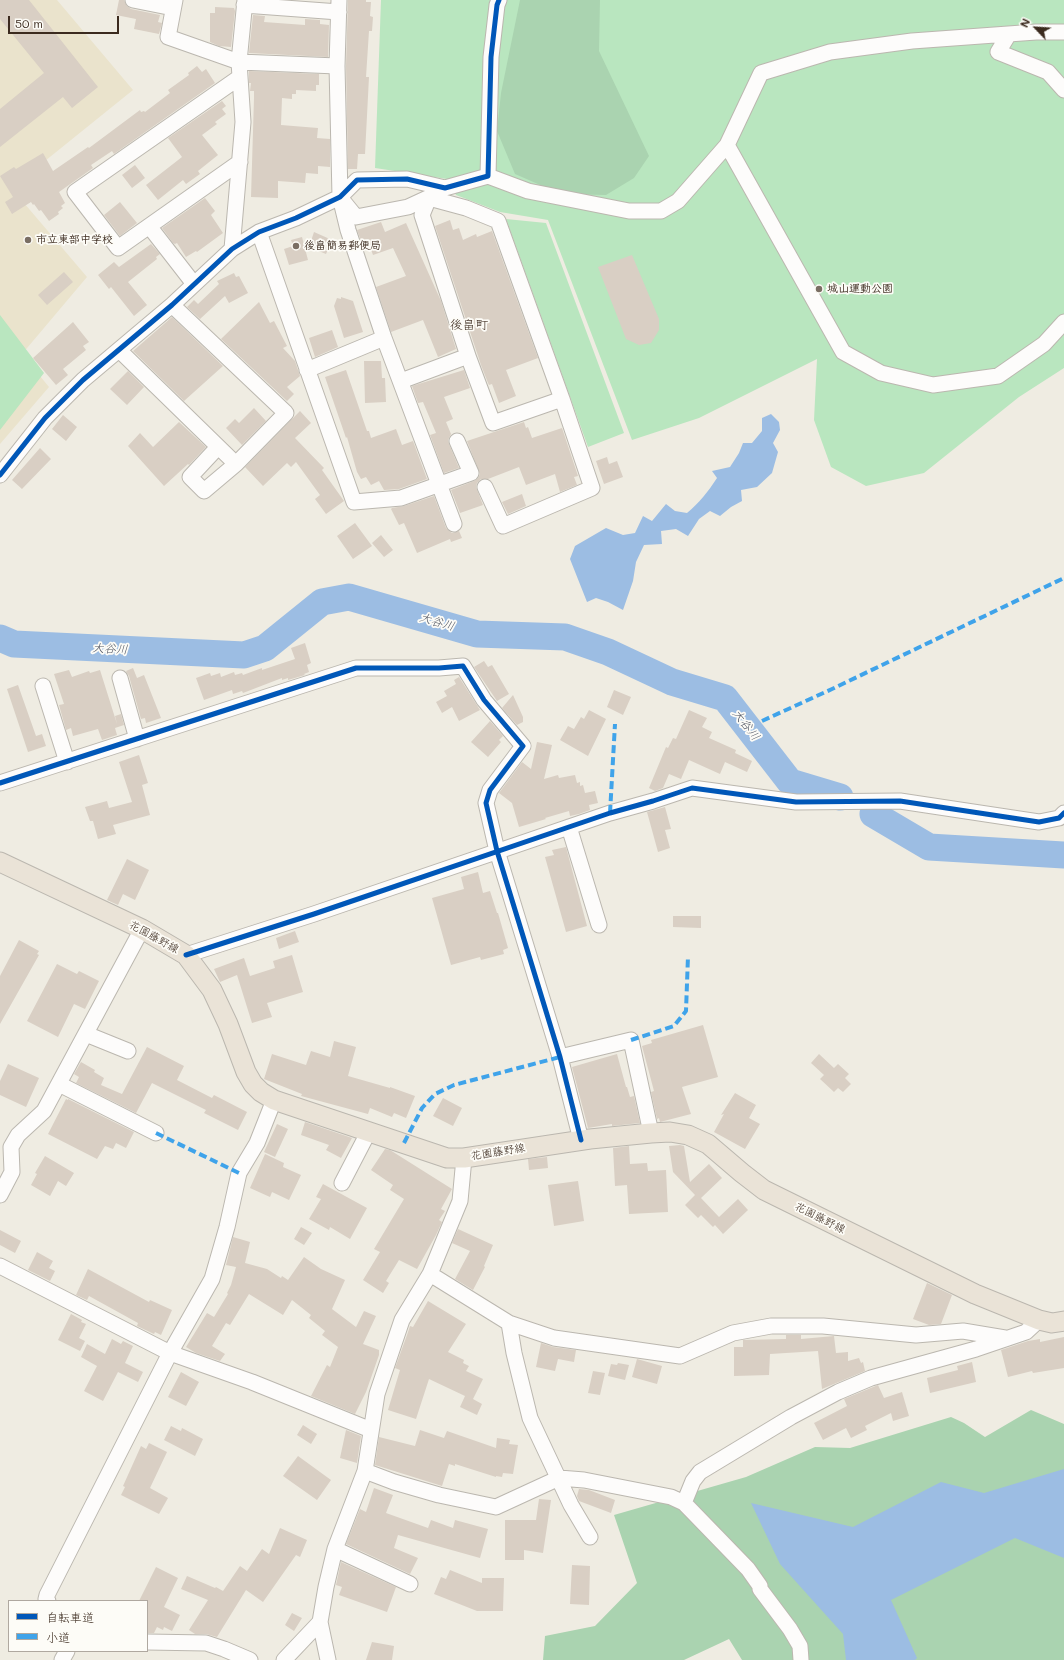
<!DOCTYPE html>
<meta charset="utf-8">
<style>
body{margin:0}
#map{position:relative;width:1064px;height:1660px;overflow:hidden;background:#efece2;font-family:Mali,"Klee One",sans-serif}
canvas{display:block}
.legend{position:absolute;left:8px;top:1600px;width:140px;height:52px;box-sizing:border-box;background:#fdfcf7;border:1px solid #afa8a0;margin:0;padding:5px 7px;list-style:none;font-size:12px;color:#3b2a1e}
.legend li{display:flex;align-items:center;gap:8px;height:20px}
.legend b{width:20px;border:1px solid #afa8a0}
.north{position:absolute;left:1016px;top:8px;width:40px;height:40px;-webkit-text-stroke:3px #fdfcf7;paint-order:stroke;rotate:295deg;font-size:11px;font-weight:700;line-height:16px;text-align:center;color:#3b2a1e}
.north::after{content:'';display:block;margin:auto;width:14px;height:18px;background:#3b2a1e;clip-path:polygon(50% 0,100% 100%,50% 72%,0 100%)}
.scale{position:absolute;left:8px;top:16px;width:111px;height:18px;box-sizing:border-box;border:2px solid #3b2a1e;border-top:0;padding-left:5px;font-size:12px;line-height:14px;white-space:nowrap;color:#3b2a1e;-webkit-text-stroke:3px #fdfcf7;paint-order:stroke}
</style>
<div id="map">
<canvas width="1064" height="1660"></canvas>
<ul class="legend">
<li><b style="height:5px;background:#0057b8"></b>自転車道</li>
<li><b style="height:5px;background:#3fa3ea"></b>小道</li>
</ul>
<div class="north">N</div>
<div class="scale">50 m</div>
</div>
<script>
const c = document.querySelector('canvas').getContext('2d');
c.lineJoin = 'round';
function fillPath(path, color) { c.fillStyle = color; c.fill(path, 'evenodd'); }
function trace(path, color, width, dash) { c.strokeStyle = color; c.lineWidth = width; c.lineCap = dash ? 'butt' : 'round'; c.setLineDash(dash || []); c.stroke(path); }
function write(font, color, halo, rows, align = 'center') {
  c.font = font + ' Mali,"Klee One",sans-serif'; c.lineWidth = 3.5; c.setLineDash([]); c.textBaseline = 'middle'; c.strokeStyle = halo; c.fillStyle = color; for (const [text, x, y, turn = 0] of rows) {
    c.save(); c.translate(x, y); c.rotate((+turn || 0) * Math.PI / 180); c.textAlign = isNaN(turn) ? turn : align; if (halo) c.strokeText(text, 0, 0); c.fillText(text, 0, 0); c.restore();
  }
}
fillPath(new Path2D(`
 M0 0H57L133 90 9 190 24 203 87 277 22 354 49 387 0 444Z`), '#eae3cc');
fillPath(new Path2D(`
 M381 0H1064V368L1019 397 924 473 866 486 831 467 814 420 817 359 699 418 632 440 548 220 500 212 456 195 447 179 375 168Z
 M506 219 546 223 624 433 588 447Z
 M0 315 44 373 0 430Z`), '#b9e6bf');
fillPath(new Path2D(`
 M520 0H600L599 51 649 156 634 178 606 195 561 194 515 174 497 131 501 93Z
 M1031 1410 1064 1424V1660H742L729 1639 684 1660H543L545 1636 595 1626 637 1583 614 1515 746 1477 815 1447 850 1448 951 1417 964 1423 985 1437Z`), '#aad3b0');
fillPath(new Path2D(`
 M771 414 779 422 780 430 773 443 778 452 772 473 757 487 741 490 742 501 731 507 720 516 710 511 699 519 688 536 676 529 661 531 662 544 644 545 636 562 633 581 623 610 608 602 596 598 587 602 570 559 575 546 606 528 623 535 635 533 643 516 652 521 666 504 675 511 687 513C699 503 708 492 717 478L712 471 730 467 739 453 743 443H752L762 431V418Z
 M1064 1469V1558L1015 1538 891 1600 917 1658 915 1660H846L843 1634 780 1564 751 1503 853 1527 941 1482 984 1493Z`), '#9cbde3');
trace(new Path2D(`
 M0 638 14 644 244 655 265 648 322 602 349 597 477 634 565 637 608 652 672 682 725 698 790 782 840 797
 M873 814 929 847 1064 855`), '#9cbde3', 27);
fillPath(new Path2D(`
 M0 0H29L98 87 72 108 63 97 0 147V109L44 73 0 19Z
 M119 0H124L127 6 131 9 160 15 158 22 162 23 159 34 134 29 136 19 116 15Z
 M348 0H366V2H371L370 16 373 17 372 31H369L366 77H369L365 154H358L357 169H348L346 66Z
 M215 7 234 8 235 11 231 47 219 46 210 42V13H215Z
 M253 15 265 16 264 22 305 25V19L320 20V24L329 25 328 57 249 53Z
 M197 66 202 72 206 69 215 83 114 154 112 151 91 165 93 168 59 192 65 203 61 206 63 208 58 212 59 214 49 221 41 210 39 211 34 204 33 205 31 202 12 214 5 202 13 197 0 176 14 167 16 169 43 153 53 171 88 147 89 148 140 110 141 112 144 111 145 112 170 93 168 90 189 75 188 73Z
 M249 71 319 74V85H316V91L296 90V94H292V99L282 98 281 125 318 128 317 138 330 139V167L318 166V174L306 173 305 183 278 181V198L251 197 254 98V91H250L251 83H249Z
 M222 101 226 106 222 109 226 114 215 122 217 124 202 135 218 155 198 171 200 174 186 184 183 180 158 200 146 185 182 157 168 138Z
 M135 165 145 178 132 188 122 175Z
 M205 198 215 211 211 215 223 233 197 252 196 251 186 257 177 243 175 244 173 243 162 228Z
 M120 202 137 223 120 236 104 215Z
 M450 220 453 230 459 228 463 240 476 234 477 237 492 231 538 358 506 370 516 396 499 403 492 384 489 385 488 383 481 365 435 226Z
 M381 222 385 232 406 223 441 301 456 349 438 357 423 320 391 332 376 287 406 276 393 248 373 255 368 241 362 243 357 230Z
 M314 232 332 240 326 254 309 247Z
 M302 237 308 260 289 265 284 249 293 246 291 240Z
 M151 244 160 254 156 257 157 259 128 282 147 305 134 316 111 287 109 289 98 275 114 262 119 267Z
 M632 255 659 319V330L651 343 639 345 626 339 598 267Z
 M64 272 73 282 47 305 38 295Z
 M234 273 236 277 239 276 248 293 229 303 225 296 200 319 187 307 194 300 198 304 219 284 217 281Z
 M341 297 353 301 363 332 344 338 334 306 337 298 341 299Z
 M259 302 270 323 274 321 287 346 283 348 295 361 300 376 287 387 294 394 287 401 221 339Z
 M172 317 223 366 184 401 133 351Z
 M73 322 89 342 83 346 86 350 63 369 68 375 56 385 33 358Z
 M332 330 338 347 315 357 309 338Z
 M364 361H381L382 378H385L386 402 365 403Z
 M346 370 367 431H369L371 438 396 429 402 445 413 441 427 479 399 489 384 490 379 481 371 485 366 477 361 479 357 472 347 437 346 438 325 377Z
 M464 370 470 388 444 397 453 419 446 422 451 434 448 440 449 444 459 468 444 473 430 435 436 433 423 402 418 403 412 386Z
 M128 371 144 387 127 405 110 389Z
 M254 408 266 421 242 445 226 428 235 419 239 423Z
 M300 411 311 423 295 438 324 468 322 470 344 501 326 514 315 499 320 495 296 462 291 467 287 463 263 486 245 467Z
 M63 415 77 427 66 441 52 429Z
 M179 422 206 447 189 465 188 464 164 486 128 446 140 433 153 447Z
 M524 422 526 428 528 427 532 438 562 428 578 476 574 477 577 485 560 492 555 474 526 485 519 467 488 479H481L477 483 476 487 483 505 460 513 451 490 474 481 478 478 480 474 467 441Z
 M40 448 51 459 22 489 12 480Z
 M607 457 609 464 617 461 623 477 604 484 596 461Z
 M522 494 526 506 508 514 502 502Z
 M434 496 446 528 452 533 459 531 462 538 451 542 450 539 417 553 404 523 399 525 391 509 392 508 404 506Z
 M355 523 372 546 353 559 337 536Z
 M381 535 393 550 384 557 372 543Z
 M305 643 311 663 307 665 309 672 304 674 305 675 288 680V678L282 680V678L243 693 242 691 233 694 232 690 204 700 196 678 210 673 211 676 220 673 221 677 234 672 235 675 242 673 243 675 262 668V670L295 659 291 648Z
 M484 661 488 667 492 665 509 694 497 701 474 667Z
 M133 668 137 678 144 675 161 718 146 723 145 718 141 719 129 676 126 671Z
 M69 670 72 677 89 671 90 673 100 670 117 724 115 716 121 714 124 725 115 728 117 735 102 740 98 729 73 736 71 728 66 730 59 705 64 704 54 674Z
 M459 677 480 710 459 721 452 707 442 713 436 702 447 696 444 691 456 684 454 680Z
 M18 685 36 736 42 734 46 746 28 752 7 689Z
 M614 690 631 697 623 715 607 707Z
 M513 695 523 717V722L517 725 502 708Z
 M589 710 606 719 588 756 560 740 568 726 574 729 581 717 584 719Z
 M689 710 707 718 702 727 712 732 709 738 736 750 735 753 752 761 747 772 725 762 720 774 689 760 681 779 669 774 663 788 655 791 649 788 666 747 668 748 673 738 676 739Z
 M490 721 503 736 499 740 501 742 488 757 471 742Z
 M537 742 552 745 544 779 558 775 559 778 575 775 577 783 580 782V786L583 785 585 793 595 791 598 803 589 805 590 810 579 814 570 816 569 811 545 818 546 819 519 827 512 803 499 793 522 762 531 769Z
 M139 755 148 783 142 785 150 815 113 825 116 834 98 839 93 821H90L85 807 107 801 109 808 132 802 119 762Z
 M665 807 671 829 665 830 670 848 658 852 647 812Z
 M566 847 587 926 566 932 545 857 554 855 552 850Z
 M127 859 149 870 135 900 123 894 118 905 107 900Z
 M478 872 483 893 490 891 497 913H498L508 948 503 950 504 954 481 960 480 957 451 965 432 898 464 889 461 877Z
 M673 916H701V928L673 927Z
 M295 931 299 942 279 949 276 938Z
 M19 940 39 951 37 954 39 955 0 1024V976Z
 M292 955 303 992 267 1003 272 1017 252 1023 237 975 220 982 214 969 244 958 250 976 275 968 273 961Z
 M57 964 77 974 79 971 99 981 85 1009 74 1004 58 1037 27 1021Z
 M703 1025 718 1077 682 1087 691 1114 660 1122 659 1118 657 1119 651 1092 654 1091 642 1046 652 1043 651 1040Z
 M334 1041 356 1047 348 1076 390 1088V1087L415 1096 406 1118 394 1113 392 1117 370 1108 368 1114 301 1096 302 1094 264 1079 272 1054 306 1065 311 1051 330 1057Z
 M147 1047 184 1066 177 1080 212 1098 214 1095 247 1112 238 1130 204 1113 206 1110 152 1083 136 1113 76 1083 79 1077 74 1074 81 1062 95 1070 94 1072 104 1078 101 1085 122 1094Z
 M617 1054 626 1087H627L630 1097 634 1096 640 1123 612 1126V1124L588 1128 572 1067Z
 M819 1054 834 1068 838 1064 849 1074 845 1078 851 1084 843 1092 838 1088 834 1092 820 1079 824 1075 811 1063Z
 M8 1064 39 1078 26 1107 0 1095V1081Z
 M735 1093 756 1105 749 1118 760 1124 745 1149 714 1132 724 1114 721 1115Z
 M443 1098 462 1108 453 1126 433 1116Z
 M66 1099 68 1100V1099L134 1132 126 1148 116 1143 113 1149 105 1146 97 1159 48 1134Z
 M305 1122 352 1138 341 1158 326 1150 329 1145 301 1135Z
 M277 1124 288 1129 275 1157 264 1152Z
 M680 1145 684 1146 690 1182 709 1164 722 1178 701 1198 719 1217 738 1199 748 1210 723 1234 715 1225 713 1227 701 1215 698 1218 685 1205 695 1195 673 1172 669 1146Z
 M629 1146 630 1164 647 1163 648 1171 666 1170 668 1212 629 1214 627 1185 615 1186 613 1148Z
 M385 1149 390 1150 452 1189 441 1209 445 1211 439 1220 442 1222 436 1235 417 1269 399 1260 386 1281 389 1283 383 1293 363 1280 380 1252 374 1249 404 1199 390 1190 393 1185 371 1170Z
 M265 1154 284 1163 283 1167 301 1175 289 1200 272 1192 270 1197 250 1188Z
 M45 1156 74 1173 66 1186 58 1181 50 1196 31 1185 37 1174 35 1173Z
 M547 1157 548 1168 529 1170 528 1159Z
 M578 1181 584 1221 554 1226 548 1185Z
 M323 1184 367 1208 350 1239 330 1227 329 1230 309 1219 321 1199 316 1197Z
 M301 1227 312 1233 304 1245 294 1239Z
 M458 1229 493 1245 484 1266 485 1267 473 1290 455 1279 470 1251 452 1243Z
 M0 1230 21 1241 15 1253 0 1245Z
 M233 1237 250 1242 245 1263 267 1269 281 1278 282 1276 288 1280 304 1257 321 1269 345 1280 332 1309 356 1327 364 1311 376 1316 363 1344 379 1350V1355L366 1392 355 1414 311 1396 327 1365 330 1367 338 1347 322 1335 325 1331 309 1318 311 1315 292 1300 283 1315 249 1294 230 1325 226 1323 212 1346 225 1354 220 1361 196 1353 186 1347 207 1313 214 1317 228 1294 227 1293 231 1285 236 1267 226 1265Z
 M37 1252 53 1261 49 1268 55 1271 50 1281 28 1270Z
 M88 1269 149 1302 150 1300 172 1310 161 1335 155 1332 154 1334 137 1326 138 1323 89 1296 87 1300 76 1295Z
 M927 1283 952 1295 941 1324 929 1325 913 1319Z
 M428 1301 466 1324 448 1352 464 1360 463 1363 469 1366 466 1371 483 1379 473 1399 482 1404 477 1415 460 1407 465 1396 429 1379 416 1419 388 1410 400 1370 395 1368 407 1335 410 1326 413 1327Z
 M71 1314 82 1320 81 1322 86 1324 79 1338 85 1341 80 1351 58 1340Z
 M786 1335H801V1339L834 1336 836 1353 848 1352V1361L859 1358 861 1363 863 1362 865 1371 822 1389 818 1351 770 1354 769 1375 734 1376V1347H743V1340L786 1339Z
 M1064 1337V1368L1033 1373 1032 1371 1008 1377 1001 1350 1028 1341 1040 1339V1342Z
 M112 1339 121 1344 123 1341 133 1346 125 1363 143 1372 138 1382 118 1372 103 1401 84 1391 97 1366 81 1357 87 1344 105 1354Z
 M541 1343 553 1347 576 1350 574 1362 558 1359 555 1371 536 1367Z
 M637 1359 662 1366 657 1384 632 1377Z
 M972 1362 976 1382 930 1393 927 1378 958 1370 957 1366Z
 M618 1363 629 1365 625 1380 608 1376 611 1364 617 1365Z
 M593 1371 605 1373 600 1395 588 1393Z
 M181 1372 199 1382 186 1406 168 1397Z
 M878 1385 884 1398 902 1392 909 1416 893 1421 891 1413 865 1426 867 1430 851 1438 846 1428 823 1440 814 1423 847 1406 844 1399Z
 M303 1425 317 1434 311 1444 297 1435Z
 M171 1426 181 1431 182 1428 203 1439 195 1456 164 1440Z
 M346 1430 361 1436 357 1463 340 1458Z
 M420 1430 444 1438 447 1431 496 1448 497 1438 510 1440 509 1444 518 1445 513 1474 503 1473 502 1477 496 1476V1477L455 1464V1466L449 1464 442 1486 375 1465 379 1437 415 1446Z
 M149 1443 167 1452 150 1488 168 1498 159 1514 121 1495 125 1487 123 1486 141 1446 146 1449Z
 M298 1456 331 1480 317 1500 283 1476Z
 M374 1488 393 1495 386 1513 428 1528 431 1520 453 1528 455 1520 488 1529 480 1558 398 1535 394 1548 418 1558 410 1574 346 1544 360 1509 366 1512Z
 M579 1489 589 1490 615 1500 611 1513 579 1501 577 1496Z
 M539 1499 551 1500 543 1553 524 1550V1560H505V1520H536Z
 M280 1528 307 1540 300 1557 296 1555 263 1602 246 1590 217 1637 206 1634H195L189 1630 208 1600 181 1589 187 1576 215 1588 216 1587 223 1591 240 1566 247 1571 262 1549 269 1554Z
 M341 1562 396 1587 387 1612 339 1595 342 1587 336 1585Z
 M572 1565 590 1566 589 1605 570 1604Z
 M156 1567 178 1578 164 1607 180 1615 172 1631 164 1627 163 1630 157 1627 154 1633H147V1601H139Z
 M450 1570 482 1583V1578H504L503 1611H477L434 1594 441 1577 446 1579Z
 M292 1613 302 1618 294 1631 285 1625Z
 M372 1642 394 1646 392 1660H366Z`), '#d9cfc4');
const minor = new Path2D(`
 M133 0 173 8
 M175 0 168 37 239 62 337 66
 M339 0 337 66 340 197 348 230 384 338 454 524
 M244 5 339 12
 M1009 34 998 52 1048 72 1064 90
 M727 145 843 352 881 373 933 385 998 376 1044 344 1064 322
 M240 162 118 248 75 192 240 77
 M488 176 491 57 497 5 499 0
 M343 201 356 217 408 207 434 195
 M149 226 194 284
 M259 232 354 502 401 498 471 473 457 441
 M232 249 243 122 239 62 245 0
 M119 350 236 464 286 413 172 305
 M307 370 384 338
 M401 381 468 356 493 423 562 399 498 221 466 208 429 198 422 215 468 356
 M218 447 190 477 204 491 236 464
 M0 475 45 418 83 380 172 305 232 249 259 232 296 218 340 197 357 180 407 179 445 188 488 176 528 191 629 211H661L678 201 727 145 761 73 830 52 912 41 1036 32H1064
 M485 487 503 526 592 488 562 399
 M120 678 137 739
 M43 686 67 762
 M0 783 356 668H439L463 666 484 700 523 746 490 790 486 803 497 851 560 1057 581 1140
 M569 827 599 925
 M186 955 314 914 610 813 653 801 692 788 796 802 900 801 1039 822 1059 818 1064 813
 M86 1034 128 1051
 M560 1057 631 1040 651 1133
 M59 1084 156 1133
 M342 1183 369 1131
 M0 1195 12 1172 11 1147 18 1135 44 1111 142 929
 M0 1266 170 1353 252 1382 371 1430
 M430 1274 509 1323 554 1338 680 1356 733 1333 771 1326H823L916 1335 963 1331 1005 1338
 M509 1323 514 1353 530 1418 571 1505 590 1537
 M365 1471 394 1482 439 1495 496 1507 559 1478 584 1480 671 1497 684 1503 748 1569 760 1586V1589L790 1629 800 1646 801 1660
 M684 1503 693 1481 700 1472 791 1417 838 1392 871 1378 976 1349 1026 1332 1039 1320
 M335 1549 410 1584
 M48 1601 46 1599 47 1595 170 1353 212 1279 227 1227 239 1173 257 1143 274 1100
 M147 1642 206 1643 224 1649 250 1660
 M62 1660 67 1651
 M284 1660 320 1622
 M328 1660 320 1622 326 1587 335 1549 365 1471 377 1394 402 1320 430 1274 460 1201 464 1158`);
const major = new Path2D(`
 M0 862 142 929 186 955 212 990 228 1024 246 1072 253 1084 261 1092 274 1100 447 1158H464L590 1139 651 1133 670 1132 688 1135 708 1144 742 1173 764 1190 975 1294 1039 1320 1052 1323 1064 1321`);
trace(minor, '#bbb7af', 17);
trace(major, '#bbb7af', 21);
trace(minor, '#fdfcfb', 15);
trace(major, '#eae3d7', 19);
trace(new Path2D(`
 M762 721 832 689 1064 578
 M610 813 615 724
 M631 1040 674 1026 686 1011 688 956
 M156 1133 239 1173
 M404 1143 422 1108 435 1094 454 1085 560 1057`), '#3fa3ea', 4, [8, 4]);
trace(new Path2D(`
 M0 475 45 418 83 380 172 305 232 249 259 232 296 218 340 197 357 180 407 179 445 188 488 176 491 57 497 5 499 0
 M0 783 356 668H439L463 666 484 700 523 746 490 790 486 803 497 851 560 1057 581 1140
 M186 955 314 914 610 813 653 801 692 788 796 802 900 801 1039 822 1059 818 1064 813`), '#0057b8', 5);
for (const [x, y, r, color] of [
 [28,240,4,"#7a6e63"],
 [296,246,4,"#7a6e63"],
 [819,289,4,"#7a6e63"]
]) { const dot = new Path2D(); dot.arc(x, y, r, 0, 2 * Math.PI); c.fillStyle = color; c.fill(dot); trace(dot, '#fdfcf7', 1.5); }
write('bold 11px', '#3b2a1e', '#fdfcf7', [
 ["市立東部中学校",36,240],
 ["後畠簡易郵便局",304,246],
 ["城山運動公園",827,289]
], 'left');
write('11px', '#3b2a1e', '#fdfcf7', [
 ["花園藤野線",154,937,29],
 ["花園藤野線",498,1152,-9],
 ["花園藤野線",820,1218,27]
]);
write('italic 12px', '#515663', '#fdfcf7', [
 ["大谷川",437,622,16],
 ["大谷川",110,649,3],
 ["大谷川",746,725,52]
]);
write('13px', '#3b2a1e', '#fdfcf7', [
 ["後畠町",469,325]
]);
</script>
